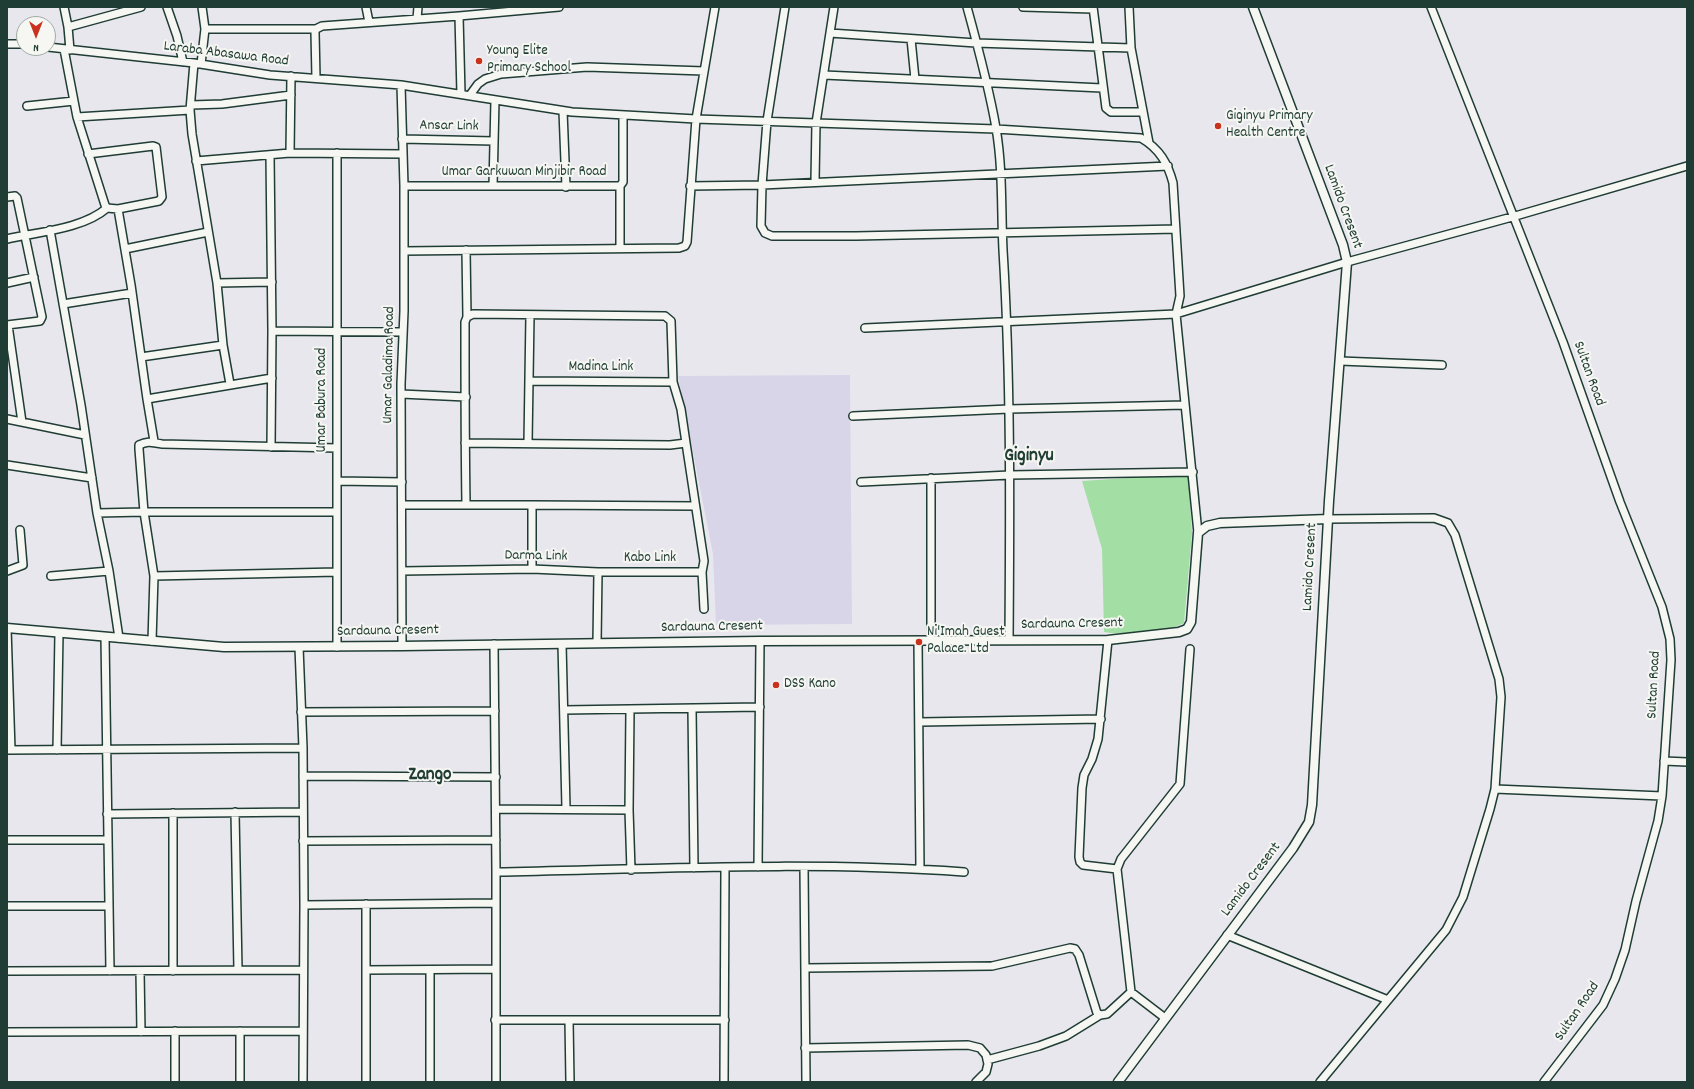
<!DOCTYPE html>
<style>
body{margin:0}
#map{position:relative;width:1694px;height:1089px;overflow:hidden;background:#e9e7ee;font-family:Dekko,sans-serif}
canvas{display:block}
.frame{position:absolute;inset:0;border:8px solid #1f3d34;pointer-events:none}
.north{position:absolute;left:16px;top:16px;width:40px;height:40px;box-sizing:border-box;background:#f6f6f2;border:1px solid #a0aca6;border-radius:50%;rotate:180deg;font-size:11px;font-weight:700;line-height:16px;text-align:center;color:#1f3d34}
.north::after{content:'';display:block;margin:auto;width:14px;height:18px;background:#c8321e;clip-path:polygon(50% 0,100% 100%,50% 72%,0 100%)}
</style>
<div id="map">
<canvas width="1694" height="1089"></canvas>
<div class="frame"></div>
<div class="north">N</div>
</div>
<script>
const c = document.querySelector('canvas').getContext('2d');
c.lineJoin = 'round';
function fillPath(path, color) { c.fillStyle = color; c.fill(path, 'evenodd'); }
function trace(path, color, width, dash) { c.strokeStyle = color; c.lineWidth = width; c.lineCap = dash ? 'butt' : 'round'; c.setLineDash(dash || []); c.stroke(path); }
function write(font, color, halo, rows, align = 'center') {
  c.font = font + ' Dekko,sans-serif'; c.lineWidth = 4; c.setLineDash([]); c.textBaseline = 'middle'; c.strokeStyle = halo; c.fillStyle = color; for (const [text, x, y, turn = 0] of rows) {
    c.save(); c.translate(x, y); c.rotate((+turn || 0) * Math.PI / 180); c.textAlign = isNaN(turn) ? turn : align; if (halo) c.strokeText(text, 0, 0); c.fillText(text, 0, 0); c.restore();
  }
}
fillPath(new Path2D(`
 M850 375 852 624 716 625 713 554 678 376Z`), '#d9d5e9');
fillPath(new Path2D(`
 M1188 474 1192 533 1184 623C1165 633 1126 636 1104 632L1102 549 1082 481Z`), '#a3dea4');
const minor = new Path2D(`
 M64 7 68 27
 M167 7 177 36 183 62
 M366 7 369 22
 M785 7 767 121 762 185 761 226 765 233 772 236H856L1176 229
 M967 7C978 47 989 87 996 128 1003 169 1001 209 1003 250 1011 380 1010 510 1009 640
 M1023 7 1093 9
 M1093 7 1106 108 1111 112H1142
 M1129 7 1131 48 1149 143
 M1431 7 1563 342 1620 502 1662 607 1670 639 1671 660 1662 796 1658 821 1636 901 1625 950 1615 979 1603 1005 1544 1082
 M459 16 461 94
 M417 19 418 7
 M205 29H316
 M830 33 976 43 1131 48
 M911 39 915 79
 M7 44H24
 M48 47 194 63 270 75 401 85 572 112 696 119 996 129 1141 138C1160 149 1168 164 1173 183L1180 296 1176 314 1198 533
 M64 49 77 117
 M70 50 68 27 141 7
 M194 63 190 110 192 134 217 283 223 345 230 384
 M201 64 205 29 202 7
 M824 75 1102 88
 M316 78 315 32 316 29 322 26 459 16 559 7
 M401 85 404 186V311L401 384 402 646
 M470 95 478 84 485 79 501 74 587 67 704 71
 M191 105 222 104 291 95
 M27 106 74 101
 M563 111 566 187
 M402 139 494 141
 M290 153 291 76
 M88 154 153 146 156 147 162 197 159 201 118 209 107 208 105 205 77 117 190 110
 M270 155 272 331 271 447
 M196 161 290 153 403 154
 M815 181 816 123 834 7
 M404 186H620L623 182V115
 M493 186 495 100
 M620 186V248
 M690 186 762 185 1168 166
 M7 197 15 196 17 198 42 317 40 321 7 325
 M118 209 131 285 147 399
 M50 230 81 405 97 513 109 571 119 638
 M7 239C38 232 83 229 107 208
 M125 249 208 232
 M466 250 467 317
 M404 251 679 248 685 246 687 242 696 119 715 7
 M7 283 34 277
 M217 283 272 282
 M63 304 132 293
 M8 325 22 422
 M865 328 1176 314 1347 262 1512 217 1687 166
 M272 331 403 332
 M141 357 223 345
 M1340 361 1442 365
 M529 381 673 382
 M401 394 466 397
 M853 416 1009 409 1185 405
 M7 419 85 435
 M154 441 147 399 272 378
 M465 443 670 445 686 443 681 409 673 382 671 321 665 316 473 314 467 317 465 322C465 383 465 444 466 504
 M528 443 530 315
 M686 443 704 561 702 572 704 609
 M337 448 162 444C153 443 149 440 139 445V449L144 512H337
 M7 465 92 478
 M931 478V641
 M337 481 402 482
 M861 482 1010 475 1193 472
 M402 505H532V569
 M532 505 695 506
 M97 513 144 512 154 576 152 641
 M7 571 23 565 20 530
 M402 571 532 569 598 572 597 643
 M598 572H702
 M51 576 109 571
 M154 576 337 572
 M7 628 11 750
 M105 637 110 971
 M1108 640 1098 739 1092 759 1084 775 1082 788 1079 857 1080 862 1083 865 1117 869
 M918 641 920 869
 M494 644 496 872V1082
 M562 644 566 808
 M299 647 303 748 304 905 303 1082
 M337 647V153
 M692 709 694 868
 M564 710 760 707
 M630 710 629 810 631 870
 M301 712 495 711
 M920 722 1101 719
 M7 750 303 748
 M57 750 59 633
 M1664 761 1687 762
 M303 776 496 777
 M1495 789 1662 796
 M496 809 629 810
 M235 812 238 970
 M173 813V971
 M107 814 303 812
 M7 840H107
 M303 841 496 840
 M758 867 760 641
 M804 868 806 1082
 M496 872C652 869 809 861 964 872
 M366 904V1082
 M304 905 496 903
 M7 906H109
 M1227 935 1388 1000
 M805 968 992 966 1070 948 1075 949 1079 955 1097 1013 1100 1015
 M366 970 495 969
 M430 970V1082
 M7 971 303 970
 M140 971 141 1032
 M1165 1018 1131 992 1117 869 1121 859 1180 784 1190 649
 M495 1020H725
 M569 1020 570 1082
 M7 1032 303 1031
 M805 1048 968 1045 980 1048 986 1055 988 1064 986 1072 976 1082
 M987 1060 1039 1046 1066 1036 1100 1015 1107 1014 1131 992
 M175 1082V1031
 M240 1082V1031
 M724 1082 725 868
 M1320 1082 1446 930 1463 897 1490 809 1495 789 1501 697 1499 679 1455 535 1448 523 1434 518 1328 519`);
const tertiary = new Path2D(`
 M7 628 224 647 402 646 760 641 1108 640 1179 632 1187 629 1191 622 1198 533 1207 526 1220 523 1328 519
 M1118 1082 1293 848 1309 822 1312 805 1329 501 1347 262 1343 245 1253 7`);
trace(minor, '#1f3d34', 10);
trace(tertiary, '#1f3d34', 11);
trace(minor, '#f6f6f2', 7);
trace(tertiary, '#f6f6f2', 8);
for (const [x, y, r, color] of [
 [479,61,4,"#c8321e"],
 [1218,126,4,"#c8321e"],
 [919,642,4,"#c8321e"],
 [776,685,4,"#c8321e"]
]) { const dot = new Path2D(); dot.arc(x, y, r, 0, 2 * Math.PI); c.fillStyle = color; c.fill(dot); trace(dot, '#f6f6f2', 1.5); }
write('15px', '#1f3d34', '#f6f6f2', [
 ["Young Elite",487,52],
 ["Primary School",487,69],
 ["Giginyu Primary",1226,117],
 ["Health Centre",1226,134],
 ["Ni'Imah Guest",927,633],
 ["Palace. Ltd",927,650],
 ["DSS Kano",784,685]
], 'left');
write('15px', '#1f3d34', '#f6f6f2', [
 ["Laraba Abasawa Road",226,55,7],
 ["Ansar Link",449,127,1],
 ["Umar Garkuwan Minjibir Road",524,173],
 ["Lamido Cresent",1342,207,70],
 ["Umar Galadima Road",390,365,-89],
 ["Madina Link",601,368],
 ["Sultan Road",1588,374,70],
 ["Umar Babura Road",323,400,-90],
 ["Darma Link",536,557,1],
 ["Kabo Link",650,559],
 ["Lamido Cresent",1311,567,-87],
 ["Sardauna Cresent",1072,625,-1],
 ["Sardauna Cresent",712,628,-1],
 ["Sardauna Cresent",388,632,-1],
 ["Sultan Road",1655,685,-87],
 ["Lamido Cresent",1252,880,-53],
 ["Sultan Road",1578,1012,-56]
]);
write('bold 19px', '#1f3d34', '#f6f6f2', [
 ["Giginyu",1029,457],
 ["Zango",430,776]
]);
</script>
